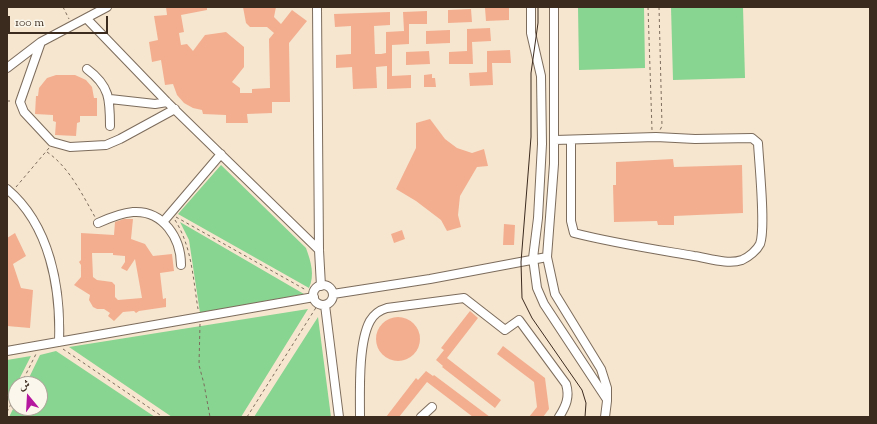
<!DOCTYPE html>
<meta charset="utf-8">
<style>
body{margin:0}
#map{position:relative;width:877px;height:424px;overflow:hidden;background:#f6e6cf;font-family:"Sorts Mill Goudy",Amiri,serif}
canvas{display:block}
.frame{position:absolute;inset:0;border:8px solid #3b2a1e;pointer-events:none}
.north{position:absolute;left:8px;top:376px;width:40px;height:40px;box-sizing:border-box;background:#fbf7ec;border:1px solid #aea59a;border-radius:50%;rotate:342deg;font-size:11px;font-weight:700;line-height:16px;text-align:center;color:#3b2a1e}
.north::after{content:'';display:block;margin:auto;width:14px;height:18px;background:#b5179e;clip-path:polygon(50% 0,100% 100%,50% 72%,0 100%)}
.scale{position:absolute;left:8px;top:16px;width:100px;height:18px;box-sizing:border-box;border:2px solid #3b2a1e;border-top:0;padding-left:5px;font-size:12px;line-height:14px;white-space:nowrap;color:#3b2a1e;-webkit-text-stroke:3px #fbf7ec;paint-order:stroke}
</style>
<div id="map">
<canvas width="877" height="424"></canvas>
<div class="frame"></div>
<div class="north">ش</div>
<div class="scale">100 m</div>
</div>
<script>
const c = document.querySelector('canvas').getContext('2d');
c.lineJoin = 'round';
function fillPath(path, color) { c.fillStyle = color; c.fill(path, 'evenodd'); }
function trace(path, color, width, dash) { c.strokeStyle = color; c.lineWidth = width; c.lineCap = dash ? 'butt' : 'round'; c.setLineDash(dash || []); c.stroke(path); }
fillPath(new Path2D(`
 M578 7H644L645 68 579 70Z
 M671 7H743L745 78 673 80Z
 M221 165 306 248C311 262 315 275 309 288L178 214Z
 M180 222 304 294 200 313 189 240Z
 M308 309 241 417H172L69 347Z
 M318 317 331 417H254Z
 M56 351 155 417H9L16 403V408H40V384H26L40 355Z
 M31 356 7 403V360Z`), '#88d491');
fillPath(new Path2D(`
 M166 7H207V10L181 15 184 32 179 33 181 45 187 44 193 51 205 35 226 32 244 47V67L232 82 240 88V93H252V89L270 88 269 39 274 33 267 27H250L246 23 243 7H276L274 17 281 24 292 10 307 21 289 43 290 102H272V113L247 114 248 123H226V115L203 114 202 110 193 108 184 103 177 95 173 84 165 85 161 60 152 62 149 42 158 40 154 16 167 15Z
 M509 7V20L486 21 485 8Z
 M471 9 472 22 448 23V10Z
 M427 11V24H409V44L392 45V76L411 75V88L387 89V66L376 67 377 88 353 89 352 67 336 68V55L351 54V26L335 27 334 14 390 12V25L374 26 375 54H381L386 53V32L404 31 403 12Z
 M490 28 491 41 472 42 473 64H449V52L467 51V29Z
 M450 30V43L426 44V31Z
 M510 50 511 63H492L493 85 470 86 469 73 487 72V51Z
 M429 51 430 64 406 65V52Z
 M432 74V78H435L436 87H424V75Z
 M56 75H75L86 80 92 87 94 98H97V116H80V122L77 123 76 136 55 135 56 122 53 121V115L35 114 36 96H38L39 88 47 78Z
 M430 119 445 139 457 148 472 153 484 149 488 166 477 167 460 196 458 215 461 227 447 231 441 220 416 201 396 189 416 148V123Z
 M673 159 674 167 742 165 743 213 674 216V225H658L657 221 614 222 613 185H616V162Z
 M124 219H133L131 239 145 244 153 256 172 254 174 271 160 273 163 299 166 298V307L139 311 136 313 134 311 123 312 114 321 108 316 110 313 104 309H97L93 307 89 300 90 295 74 285 81 277V265L79 262 81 260V233L114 235 115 222ZM92 253H113V255L125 256V262L121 268 127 271 135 259 142 298 118 300 115 297V285L112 282 97 280 93 277Z
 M504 224 515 225 514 245H503Z
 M402 230 405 239 394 243 391 234Z
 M15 233 26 256 13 264 21 288 33 290 30 328 7 326V238Z
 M470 311 478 318 447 358 501 400 495 408 442 367 443 366 436 360 444 350 441 348Z
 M376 339a22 22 0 1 1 44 0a22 22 0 1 1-44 0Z
 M503 346 545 378 549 409 543 417H529L537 407 534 382 497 354Z
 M426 371 433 376 434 375 490 417H473L427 382 399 417H386L416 378 418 380Z`), '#f3ae90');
const minor = new Path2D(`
 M317 7 319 250 321 286
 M531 7V33L541 76 542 144 538 218 533 258 537 288 544 304 606 398
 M554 7V164L547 257 555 294 601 369 607 388V401L605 417
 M87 19 167 102 319 250
 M41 42 20 102 24 112 52 142 70 147 106 145 120 139 175 109
 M7 68 41 42 107 7
 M87 69C110 86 110 100 110 126
 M110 99 155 104 167 102
 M555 140 656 137 695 139 752 138 758 143C759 163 766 228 760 244 757 250 749 257 742 260 728 265 708 258 694 256 653 249 613 243 574 233L571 221V140
 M7 189C50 225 61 288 59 342
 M163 222 221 154
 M98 223C109 218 121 213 133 212 163 210 181 238 181 265
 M313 295a10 10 0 1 1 20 0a10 10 0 1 1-20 0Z
 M333 294 430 279 547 257
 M325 305 339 417
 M7 351 314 297
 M360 417C360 391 358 343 370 321 374 314 380 310 387 308L464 298 505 330 519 320 566 384C570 397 566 406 559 417
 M421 417 432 407`);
trace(minor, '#7c6c5c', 10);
trace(new Path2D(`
 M63 7 69 19
 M648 7 652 130
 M659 7 662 126 660 130
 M7 101H13
 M47 152C69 167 82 194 95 217
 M16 187 49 148
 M176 217 306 290
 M175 220C192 247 193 279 198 309
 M200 324 199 365 204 384 210 417
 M63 349 163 417
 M21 384 36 354
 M7 412 16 394
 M247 417 317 306`), '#7c6c5c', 1, [3, 3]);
trace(minor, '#fff', 8);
trace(new Path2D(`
 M538 7V23L531 73V137L521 262 522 298 532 318 582 390 586 403 585 417`), '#3b2a1e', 1);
</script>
